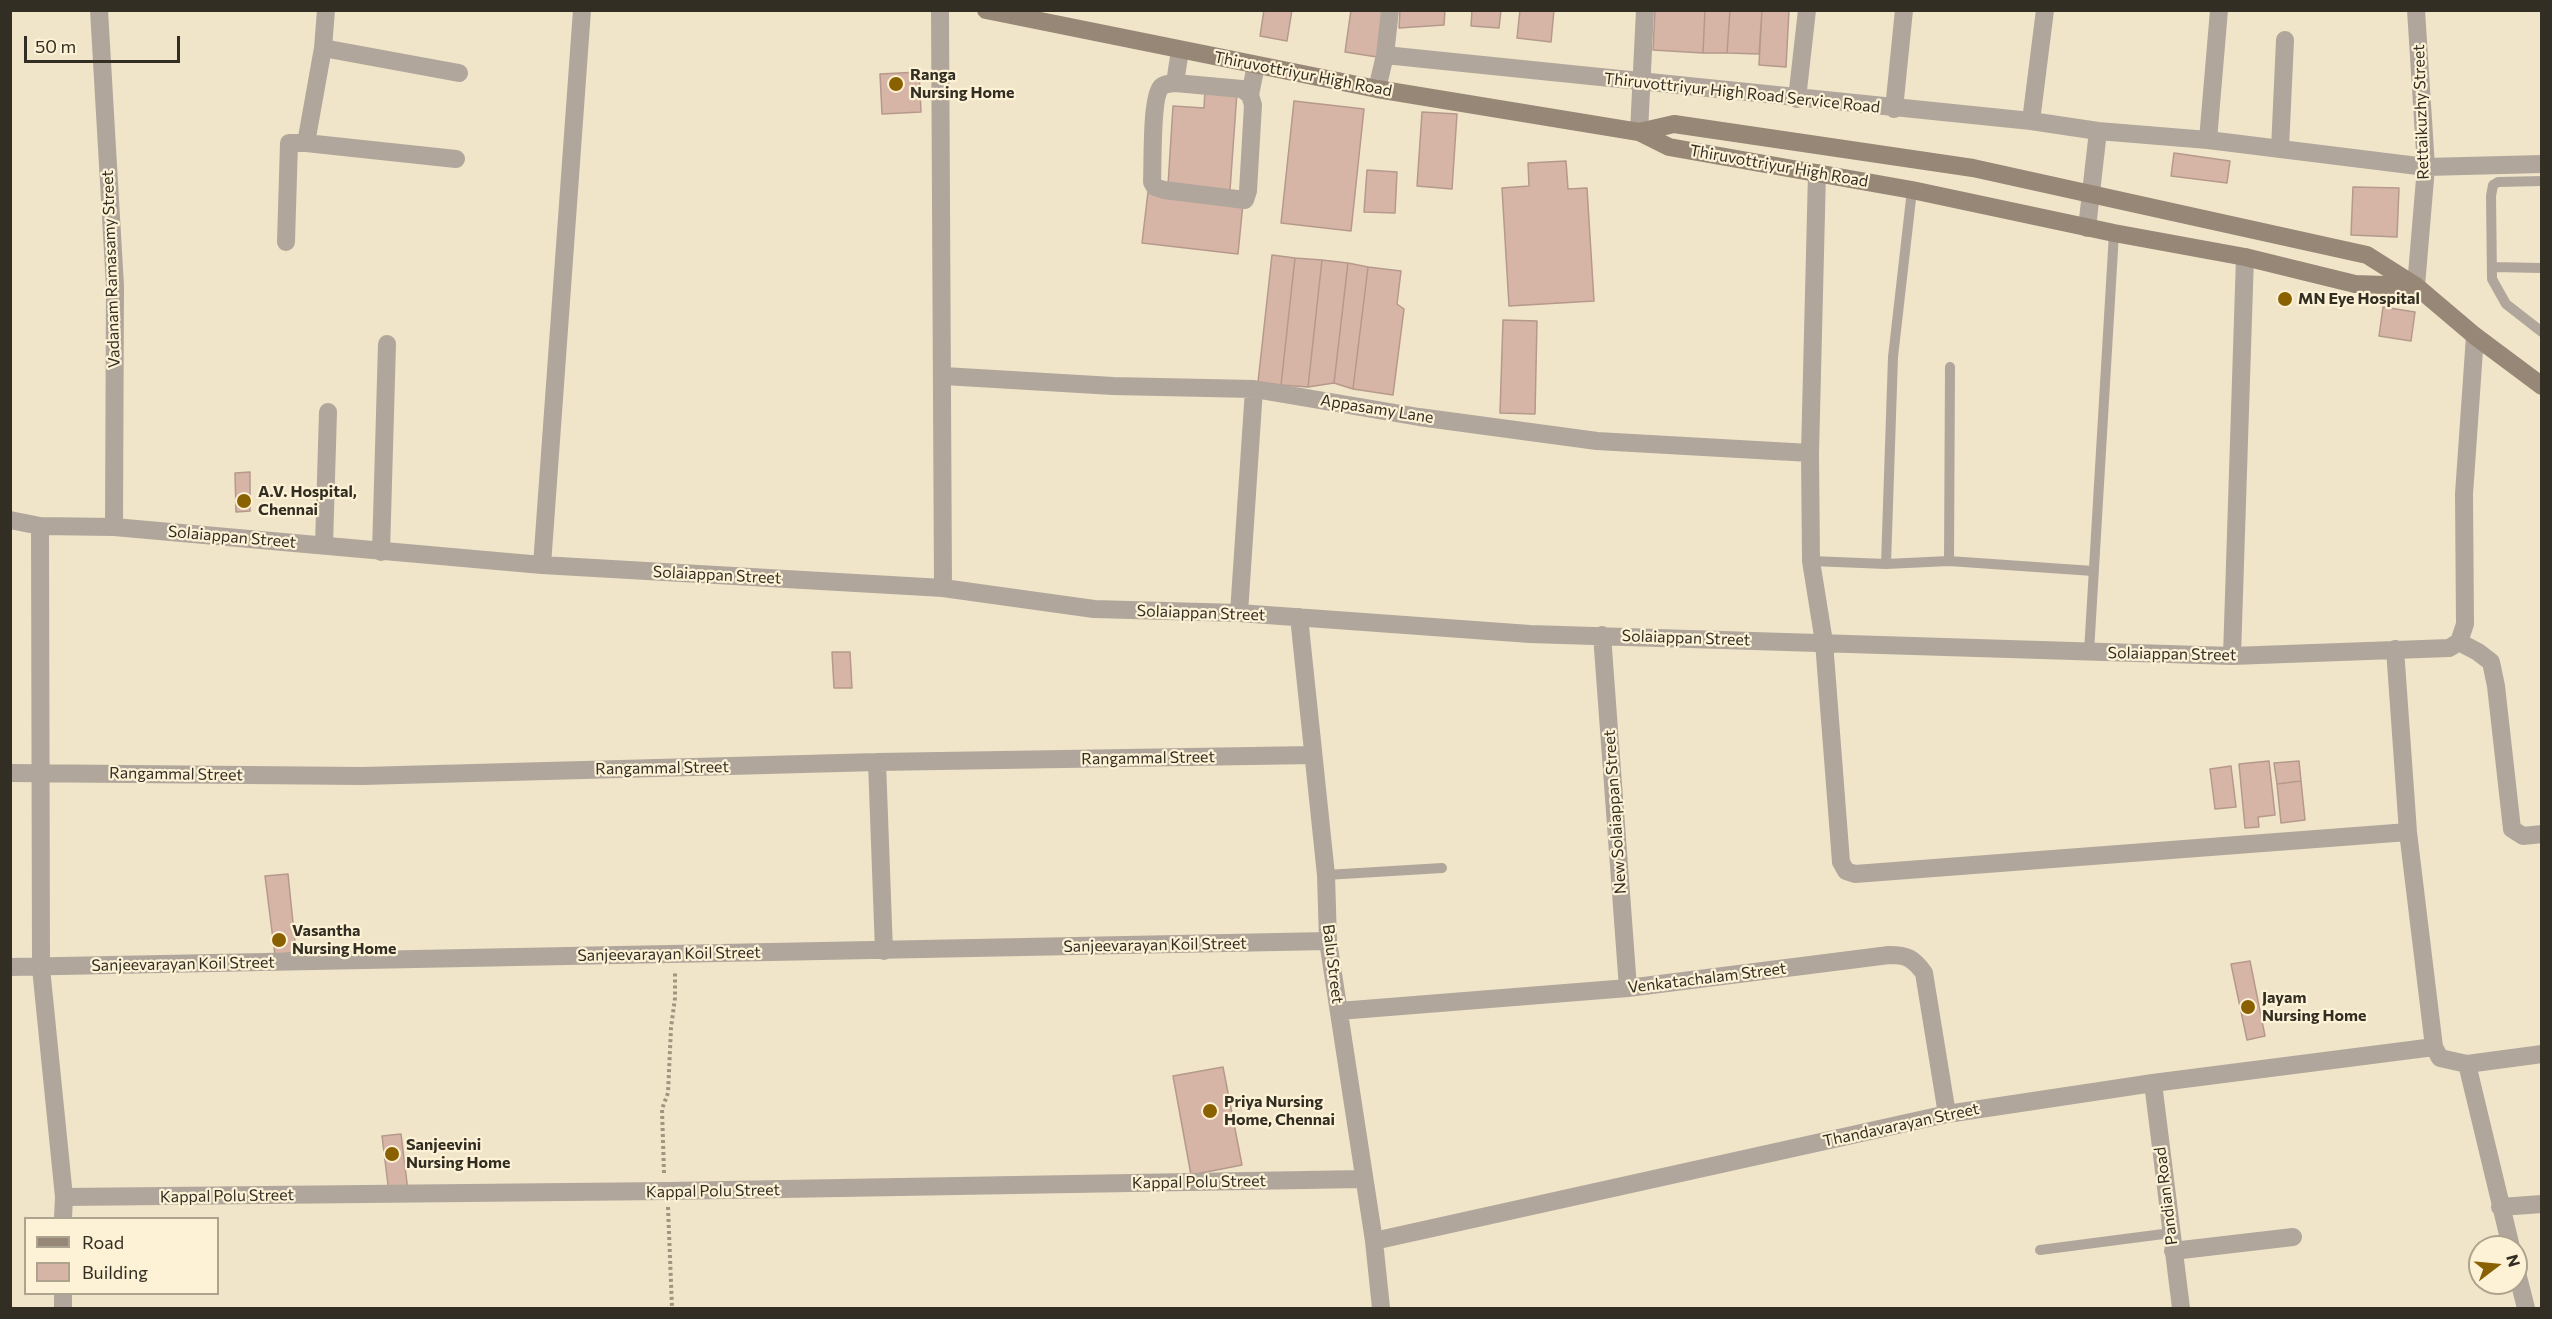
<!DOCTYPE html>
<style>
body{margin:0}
#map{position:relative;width:2552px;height:1319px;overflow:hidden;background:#f0e5c9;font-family:Commissioner,sans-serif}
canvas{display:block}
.frame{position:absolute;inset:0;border:12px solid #322e23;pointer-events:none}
.legend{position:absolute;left:24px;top:1217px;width:195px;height:78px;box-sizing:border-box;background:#fef2d6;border:2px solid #aca48e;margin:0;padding:8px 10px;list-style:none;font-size:18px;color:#322e23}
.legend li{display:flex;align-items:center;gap:12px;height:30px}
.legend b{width:30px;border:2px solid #aca48e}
.north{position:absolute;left:2468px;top:1235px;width:60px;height:60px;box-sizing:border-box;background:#fef2d6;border:2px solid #aca48e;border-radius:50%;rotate:74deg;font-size:16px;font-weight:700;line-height:24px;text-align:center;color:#322e23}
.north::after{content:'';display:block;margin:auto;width:21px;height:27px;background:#896100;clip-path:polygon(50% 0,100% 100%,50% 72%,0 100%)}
.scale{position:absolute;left:24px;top:36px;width:156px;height:27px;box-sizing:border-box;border:3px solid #322e23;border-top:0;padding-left:8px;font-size:18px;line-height:21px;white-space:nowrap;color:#322e23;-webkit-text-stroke:4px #fef2d6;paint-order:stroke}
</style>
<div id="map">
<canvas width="2552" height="1319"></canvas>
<div class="frame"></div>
<ul class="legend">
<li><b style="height:8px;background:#978777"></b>Road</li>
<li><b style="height:16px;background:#d7b5a6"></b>Building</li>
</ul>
<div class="north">N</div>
<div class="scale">50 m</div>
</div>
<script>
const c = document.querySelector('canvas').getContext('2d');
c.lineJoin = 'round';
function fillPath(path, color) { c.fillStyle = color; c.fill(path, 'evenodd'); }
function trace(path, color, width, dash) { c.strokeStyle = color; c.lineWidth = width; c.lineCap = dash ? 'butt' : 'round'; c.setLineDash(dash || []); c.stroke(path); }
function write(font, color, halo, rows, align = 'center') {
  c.font = font + ' Commissioner,sans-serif'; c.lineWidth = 4.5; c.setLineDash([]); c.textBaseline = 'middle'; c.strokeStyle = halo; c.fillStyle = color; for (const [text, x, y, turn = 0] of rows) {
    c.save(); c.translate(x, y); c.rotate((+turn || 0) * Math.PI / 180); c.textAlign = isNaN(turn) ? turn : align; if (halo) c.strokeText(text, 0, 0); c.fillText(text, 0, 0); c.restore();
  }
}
const building = new Path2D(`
 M1264 10H1292L1287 41 1260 36Z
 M1351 10H1384L1377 57 1345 52Z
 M1400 10H1445L1444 25 1399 28Z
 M1472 10H1501L1499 28 1471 26Z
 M1520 10H1554L1551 42 1517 38Z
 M1655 10H1705L1703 53 1653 50Z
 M1705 10H1730L1727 53H1703Z
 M1730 10H1762L1759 54 1727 53Z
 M1762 10H1789L1786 67 1759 65Z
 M919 72 921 112 882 114 880 74Z
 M1205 90 1237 92 1230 190 1168 185 1173 106 1204 108Z
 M1294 101 1364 109 1351 231 1281 223Z
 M1422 112 1457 114 1452 189 1417 186Z
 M2174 153 2230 161 2227 183 2171 176Z
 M1566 161 1568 189 1587 188 1594 301 1509 306 1502 188 1529 186 1528 163Z
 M1367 170 1397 172 1395 213 1364 212Z
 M2353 187 2399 188 2397 237 2351 235Z
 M1148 192 1243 203 1238 254 1142 243Z
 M1272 255 1295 258 1281 385 1258 382Z
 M1295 258 1322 260 1308 387 1281 385Z
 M1322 260 1348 263 1334 383 1308 387Z
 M1348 263 1368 267 1353 389 1334 383Z
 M1368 267 1401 271 1397 304 1404 309 1393 395 1353 389Z
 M2383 307 2415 312 2411 341 2379 336Z
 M1503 320 1537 321 1535 414 1500 413Z
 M250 472V511L236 512 235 473Z
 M832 652H850L852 688H834Z
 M2269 761 2275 815 2258 817 2259 827 2245 828 2239 764Z
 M2299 761 2301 781 2277 784 2274 763Z
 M2231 766 2236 807 2215 809 2210 769Z
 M2301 781 2305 820 2281 823 2277 784Z
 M288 874 296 952 275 955 265 876Z
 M2250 961 2265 1036 2247 1040 2231 964Z
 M1223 1067 1242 1165 1191 1175 1173 1076Z
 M401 1134 408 1191 389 1193 382 1136Z`);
fillPath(building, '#d7b5a6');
trace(building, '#b5998c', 1.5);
trace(new Path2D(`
 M664 1173 662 1109 668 1093 671 1028 675 998V972
 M668 1207 672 1308`), '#9e9681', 4, [3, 3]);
trace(new Path2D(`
 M2542 181 2498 182 2493 185 2491 196 2492 279 2506 304 2542 332
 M2492 267 2542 268
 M1811 561 1886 564 1949 561 2093 571
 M1949 561 1950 367
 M1886 564 1893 357 1912 190
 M2089 652 2114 233
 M1326 875 1442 868
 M2040 1250 2171 1233`), '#b1a69b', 10);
trace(new Path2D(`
 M99 10 115 286 114 527
 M940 10 943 588
 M323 48 459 73
 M1385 55 2031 121 2098 131 2208 140 2426 167 2542 164
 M1175 83C1170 84 1165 83 1161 87 1151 98 1153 164 1152 182L1155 187 1164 190 1245 200 1248 191 1253 105 1250 95 1242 89 1175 83 1180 50
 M1377 89 1385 55 1390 10
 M1250 95 1256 65
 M1797 99 1807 10
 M1894 109 1904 10
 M2031 121 2045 10
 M1639 132 1645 10
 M2208 140 2219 10
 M306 143 456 159
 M2280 149 2285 40
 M1817 173 1810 453 1811 561 1824 642 1841 862 1846 871 1855 874 2408 832
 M2087 228 2098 131
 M286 242 289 143H306L323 48 326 10
 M2416 286 2426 167 2416 10
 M944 376 1113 386 1254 389 1419 417 1597 441 1810 453
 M10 520 40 526 114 527 542 565 943 588 1094 609 1239 613 1530 634 2232 656 2449 648 2459 642 2465 624 2464 494 2475 336
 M40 526 41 968 64 1197 63 1218
 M324 545 328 412
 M381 552 387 344
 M542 565 582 10
 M1239 613 1254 389
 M1299 617 1326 875 1328 941 1374 1241 1381 1308
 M1602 635 1628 988
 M2459 642 2478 652 2491 662 2496 686 2512 829 2523 836 2542 834
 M2395 649 2408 832 2434 1047 2440 1058 2467 1064 2542 1054
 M2232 656 2245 257
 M877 762 884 951
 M10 773 363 776 877 762 1313 755
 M10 967 1328 941
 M1339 1011 1628 988 1889 955C1907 955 1913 958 1924 973L1947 1114
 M2467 1064 2511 1247
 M2153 1083 2181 1308
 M64 1197 667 1191 1363 1179
 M2500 1207 2542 1204
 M1374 1241 1947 1114 2153 1083 2434 1047
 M2173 1251 2293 1237
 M2516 1269 2526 1308
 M63 1308V1294`), '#b1a69b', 18);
trace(new Path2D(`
 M986 10 1377 89 1639 132 1669 147 1912 190 2114 233 2245 257 2355 284 2416 286
 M1639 132 1674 124 1973 168 2367 255 2416 286 2475 336 2542 386`), '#978777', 18);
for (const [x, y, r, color] of [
 [896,84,8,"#896100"],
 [2285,299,8,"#896100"],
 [244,501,8,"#896100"],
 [279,940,8,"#896100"],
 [2248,1007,8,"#896100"],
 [1210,1111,8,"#896100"],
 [392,1154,8,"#896100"]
]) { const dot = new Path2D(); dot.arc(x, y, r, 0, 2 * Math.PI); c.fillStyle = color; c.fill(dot); trace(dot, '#fef2d6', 2); }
write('16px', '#322e23', '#fef2d6', [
 ["Thiruvottriyur High Road",1303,74,11],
 ["Thiruvottriyur High Road Service Road",1742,93,6],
 ["Rettaikuzhy Street",2421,112,-92],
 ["Thiruvottriyur High Road",1779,166,10],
 ["Vadanam Ramasamy Street",111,269,-92],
 ["Appasamy Lane",1377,409,9],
 ["Solaiappan Street",232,537,5],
 ["Solaiappan Street",717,575,3],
 ["Solaiappan Street",1201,613,2],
 ["Solaiappan Street",1686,638,2],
 ["Solaiappan Street",2172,654,1],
 ["Rangammal Street",1148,758,-1],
 ["Rangammal Street",662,768,-1],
 ["Rangammal Street",176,774,1],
 ["New Solaiappan Street",1615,812,-94],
 ["Sanjeevarayan Koil Street",1155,945,-1],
 ["Sanjeevarayan Koil Street",669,954,-1],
 ["Sanjeevarayan Koil Street",183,964,-1],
 ["Balu Street",1333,964,83],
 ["Venkatachalam Street",1707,978,-7],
 ["Thandavarayan Street",1901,1125,-12],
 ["Kappal Polu Street",1199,1182,-1],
 ["Kappal Polu Street",713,1191,-1],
 ["Kappal Polu Street",227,1196,-1],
 ["Pandian Road",2166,1196,-97]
]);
write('bold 16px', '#322e23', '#fef2d6', [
 ["Ranga",910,75],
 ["Nursing Home",910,93],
 ["MN Eye Hospital",2298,299],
 ["A.V. Hospital,",258,492],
 ["Chennai",258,510],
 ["Vasantha",292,931],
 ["Nursing Home",292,949],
 ["Jayam",2262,998],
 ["Nursing Home",2262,1016],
 ["Priya Nursing",1224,1102],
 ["Home, Chennai",1224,1120],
 ["Sanjeevini",406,1145],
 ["Nursing Home",406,1163]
], 'left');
</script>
